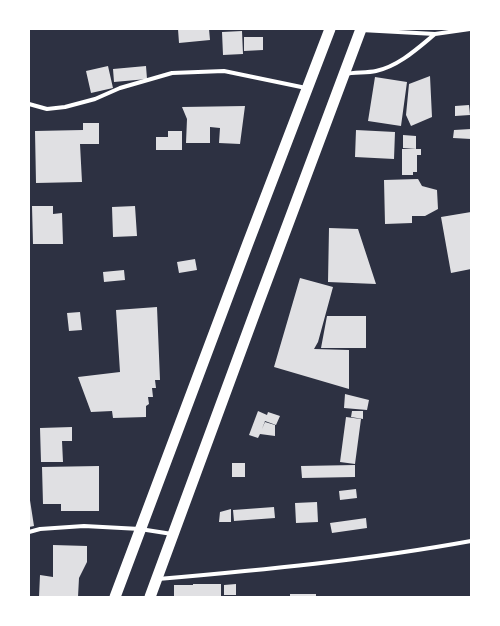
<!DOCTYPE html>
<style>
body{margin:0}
#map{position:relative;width:500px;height:626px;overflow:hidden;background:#2d3142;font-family:"Space Grotesk",sans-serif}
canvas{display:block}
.frame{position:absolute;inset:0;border:30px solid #fff;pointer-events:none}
</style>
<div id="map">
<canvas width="500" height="626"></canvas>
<div class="frame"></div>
</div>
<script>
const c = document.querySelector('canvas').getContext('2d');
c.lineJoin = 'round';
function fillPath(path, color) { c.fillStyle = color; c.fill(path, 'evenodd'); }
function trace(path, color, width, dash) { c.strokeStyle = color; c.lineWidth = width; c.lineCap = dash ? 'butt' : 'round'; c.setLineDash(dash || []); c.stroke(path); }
fillPath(new Path2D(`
 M178 29H209L210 40 179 43Z
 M242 31 243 54 223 55 222 32Z
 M244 37H263V50L244 51Z
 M108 66 113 88 91 93 86 71Z
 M146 66 147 79 114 82 113 69Z
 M430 76 432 117 411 126 406 115 409 84Z
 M375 77 407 82 401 126 368 121Z
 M469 105 470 115 455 116V106Z
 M245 106 240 144 219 143 220 128 210 127V143H186L187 119 182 107Z
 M83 123H99V144H80L82 182 36 183 35 131 83 130Z
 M471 129V139L453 138 454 130Z
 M356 130 395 132 394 159 355 157Z
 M168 131H182V150H156V137H168Z
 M403 135 416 136V149L403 148Z
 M402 149H421V155H417V172H413V175H402Z
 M418 179 422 186 437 190 438 209 425 216H412V223L385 224 384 180Z
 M32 206H53V214L62 213 63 244H33Z
 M135 206 137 236 113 237 112 207Z
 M471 212V269L451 273 441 217Z
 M329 228 358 229 376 284 328 282Z
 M195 259 197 270 179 273 177 262Z
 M124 270 125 280 104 282 103 272Z
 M300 278 333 287 318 342 314 349 349 350V389L274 367Z
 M157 307 160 380H155L156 388H152L153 397H148L149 404 146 406V417L113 418 112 411 91 412 78 377 120 372 116 310Z
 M80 312 82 330 69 331 67 313Z
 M327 316H366V348H321Z
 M345 394 369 400 367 410 344 408Z
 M258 411 267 415 268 412 280 416 276 425 265 421 262 429 265 422 275 425V436L260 434 258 438 249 435Z
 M352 411H363V419L351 417Z
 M346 417 361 419 355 464 340 462Z
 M72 427V441H62L63 462H41L40 428Z
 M232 463H245V477H232Z
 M355 465V477L302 478 301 466Z
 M99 466V511H61V504H43L42 467Z
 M356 489 357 498 340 500 339 491Z
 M29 494 34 526 29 527Z
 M317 502 318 522 296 523 295 503Z
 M274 507 275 518 234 521 233 510Z
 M231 509V522H219L220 512Z
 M366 518 367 528 332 533 330 523Z
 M53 545 87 546V562L79 578 78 597H39L40 575 53 577Z
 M193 584H221V597H174V585H193Z
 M236 584V595H224V585Z
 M290 594H316V597H290Z`), '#e0e0e3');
trace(new Path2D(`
 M361 30 435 34 470 29
 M345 74C355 72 367 73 376 71 399 66 418 48 435 34
 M29 104 47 109 65 107 95 99 120 88 172 73 224 71 306 88
 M29 532 40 529 84 526 140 529 172 534
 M158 579C263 570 367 560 471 541`), '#fff', 4);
trace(new Path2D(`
 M115 597 248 243 330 29
 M150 597 258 304 361 29`), '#fff', 11);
</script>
